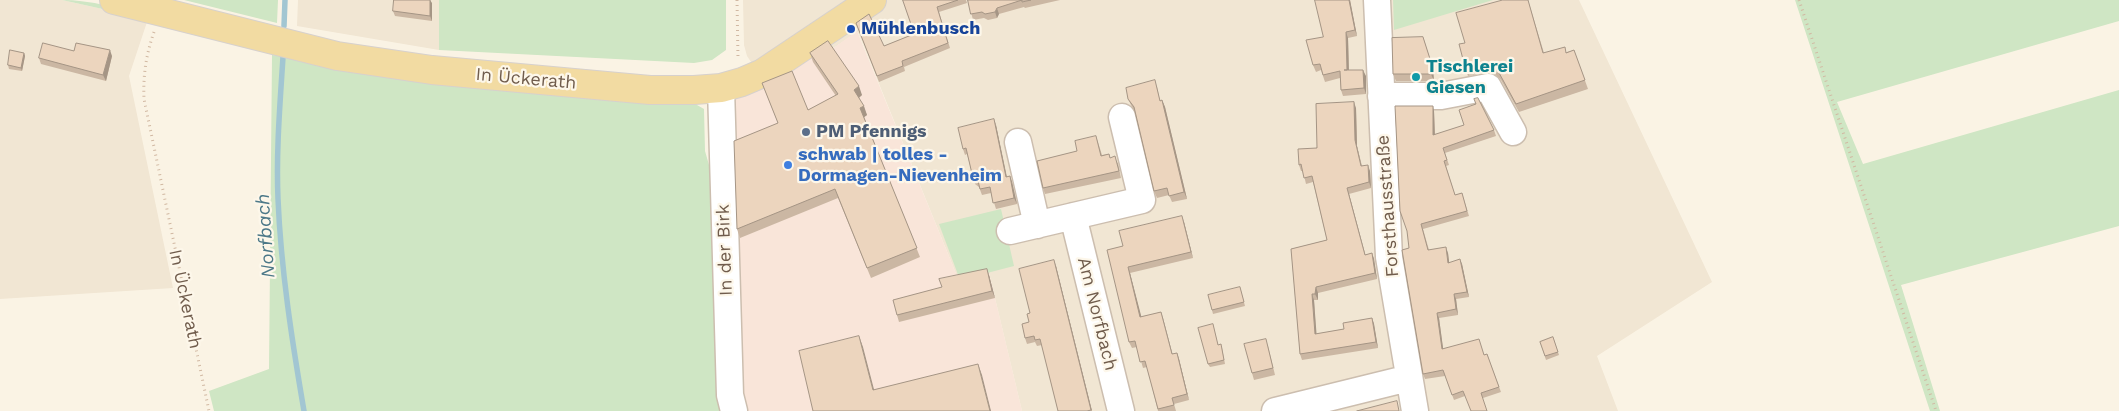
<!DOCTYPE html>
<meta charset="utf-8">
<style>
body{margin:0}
canvas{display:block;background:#faf3e4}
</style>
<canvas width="2119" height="411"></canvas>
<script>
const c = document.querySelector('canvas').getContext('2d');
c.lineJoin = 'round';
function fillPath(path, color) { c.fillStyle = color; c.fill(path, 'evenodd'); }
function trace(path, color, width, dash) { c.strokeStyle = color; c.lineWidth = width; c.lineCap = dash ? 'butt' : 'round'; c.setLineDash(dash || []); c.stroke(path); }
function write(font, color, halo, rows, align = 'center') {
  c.font = font + ' "Work Sans",sans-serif'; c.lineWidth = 4.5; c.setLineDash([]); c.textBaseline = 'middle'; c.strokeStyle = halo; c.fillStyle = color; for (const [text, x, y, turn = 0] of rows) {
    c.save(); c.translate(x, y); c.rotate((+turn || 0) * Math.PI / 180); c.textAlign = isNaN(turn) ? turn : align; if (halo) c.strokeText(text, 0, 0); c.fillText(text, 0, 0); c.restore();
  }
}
fillPath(new Path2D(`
 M0 0H62L148 19 129 76 173 288 0 299Z
 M298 0H439V50L297 26Z
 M743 0H1579L1712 282 1597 356 1618 411H1022L989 273 959 281 858 32 832 49 764 81 747 56 744 45Z`), '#f1e6d3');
fillPath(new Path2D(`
 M857 31 959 281 989 273 1022 411H743L734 101 738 96 827 42 832 49Z`), '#f9e5d9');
fillPath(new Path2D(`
 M62 0C90 0 122 8 148 19Z
 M184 0H278L277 23Z
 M439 0H726V50L712 60 694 63 439 50Z
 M1393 0H1493L1394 30Z
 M1795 0H2119V21L1837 102 1863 164 2119 90V226L1901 285 1940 411H1930Z
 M272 55 690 101 704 109 705 151 711 172 723 411H214L209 391 269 369Z
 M1001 209 1014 266 960 280 939 224Z`), '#cfe6c4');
trace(new Path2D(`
 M284 26 285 0
 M283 57C280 104 276 152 278 199 281 270 292 341 304 411`), '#a2c6d2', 5.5);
const minor = new Path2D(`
 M1377 0 1389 257 1415 411
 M721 88 730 395 734 411
 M1381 96H1441L1488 87 1513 132
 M1018 142 1037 225
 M1073 216 1121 411
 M1010 231 1142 200 1122 117
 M1275 411 1409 378`);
const major = new Path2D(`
 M114 0 337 56 432 70 650 90H694L721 88 742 82 763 73 872 0`);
trace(minor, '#ccbeaf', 29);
trace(major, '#d7d1cd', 30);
trace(new Path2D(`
 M737 0 738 59
 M1799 0 1936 411
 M154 32C146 55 143 75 144 99L209 411`), '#d1b8a2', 3, [1, 4]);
trace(minor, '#fff', 26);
trace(major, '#f2dba2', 28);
fillPath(new Path2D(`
 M903 0H966L967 3 939 12 950 48 904 67 905 71 879 82 856 23 884 46 914 34Z
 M968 0H1060L1025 8 1024 7 999 14 997 18 988 20 984 18 973 20Z
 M1350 0 1357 36 1348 38 1349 70 1366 76V94L1343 96 1341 90 1340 78 1325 82 1321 70 1316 72 1313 65Z
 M1503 0H1528L1544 53 1567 52 1574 50 1588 89 1519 112 1501 80 1495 74 1485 72 1468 76 1465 67V43Z
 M432 3V21L395 16 393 11Z
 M1423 37 1433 69 1434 81H1396L1393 74Z
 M74 51 112 56 106 81 41 64 39 58Z
 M24 53 25 56 22 71 9 69 8 65Z
 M810 53 862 95 859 98 867 115 864 117 920 257 871 278 838 198 740 238 737 229 778 123 762 83 808 110 836 96 813 62Z
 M1157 87 1160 101 1162 100 1165 107 1187 199 1172 202 1169 195 1157 198 1154 191 1135 112 1131 105 1128 99Z
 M1356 108 1357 146 1362 166 1370 171 1371 188 1349 194 1365 255 1372 253 1374 259 1377 279 1318 293V300H1314L1316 334 1344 329 1372 318 1374 324 1378 348 1302 360 1300 354 1291 249 1327 240 1313 182 1306 184 1303 171H1301L1299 165Z
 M1434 111 1435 134 1494 130 1496 136 1445 153 1449 165 1446 166 1455 195 1462 193 1469 216 1423 229 1429 250 1448 253 1449 263 1462 264 1469 297 1456 299 1458 315 1439 318 1443 349 1484 355 1487 354 1501 392 1483 398 1465 396 1454 400 1445 376 1425 379 1423 374 1409 248Z
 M996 125 1007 177 1010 176 1012 182 1017 204 996 209 991 193 982 195 979 187 975 184 967 154 965 155 963 149Z
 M1096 136 1102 155 1109 154 1110 158 1118 163 1121 178 1045 194 1043 188 1077 151Z
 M1184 222 1193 258 1130 273 1141 317 1161 312 1172 354 1177 353 1179 359 1189 400 1174 404 1176 411H1158L1147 367 1143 368 1137 347 1132 348 1129 342 1123 246Z
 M1056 266 1092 411H1058L1042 345 1037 346 1035 342 1027 344 1025 338 1029 322 1030 313Z
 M989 275 995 298 899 322 897 315Z
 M1240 287 1245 306 1213 314 1212 310Z
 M1213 324 1218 345 1222 348 1225 364 1210 367 1208 364Z
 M1553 337 1559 355 1546 360 1540 342Z
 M1268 346 1275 375 1254 380 1252 373Z`), '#cbb7a3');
fillPath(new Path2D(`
 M430 0 432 3V21L430 16Z
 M1349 0H1350L1357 36 1355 30Z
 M997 8 999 14 997 18 995 12Z
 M1346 32 1348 38 1349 76 1347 70Z
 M1423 37 1433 69 1434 81 1431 74Z
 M110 50 112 56 106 81 103 75Z
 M24 53 25 56 22 71 21 68Z
 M1363 70 1366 76V94L1364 88Z
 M859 86 862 95 857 99 854 90Z
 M1162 100 1165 107 1187 199 1184 192Z
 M1354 102 1356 108 1357 146 1363 172 1355 140Z
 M864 106 867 115 863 118 860 108Z
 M1433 106 1434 111 1435 140 1433 135Z
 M994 119 996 125 1008 183 1006 177Z
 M1368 165 1370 171 1371 188 1369 182Z
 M1010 176 1012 182 1017 204 1014 198Z
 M1347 188 1349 194 1367 261 1365 255Z
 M1182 216 1184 222 1193 258 1191 252Z
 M1446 247 1448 253 1450 269 1448 263Z
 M1372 253 1374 259 1377 279 1375 273Z
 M1460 259 1462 264 1469 297 1467 292Z
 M1054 260 1056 266 1092 411 1091 410Z
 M1128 267 1130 273 1143 323 1140 317Z
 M987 269 989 275 995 298 992 291Z
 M1316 287 1318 293V300L1315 294Z
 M1312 294 1314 300 1317 340 1315 334Z
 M1454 294 1456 299 1458 315 1456 309Z
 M1161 312 1163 318 1174 360 1172 354Z
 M1437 313 1439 318 1444 355 1442 349Z
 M1372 318 1374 324 1378 348 1376 342Z
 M859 336 863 347 877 401 873 390Z
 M1177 353 1179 359 1189 400 1187 394Z
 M978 364 982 375 991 411H990Z`), '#a59585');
const building = new Path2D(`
 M394 0H430V16L393 11Z
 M903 0H958L937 7 948 43 902 61 903 66 877 76 856 23 869 14 884 46 914 34Z
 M968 0H1031L1022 2V0L997 8 995 12 985 14 982 12 971 14Z
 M1315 0H1349L1355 30 1346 32 1347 70H1344H1363L1364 88 1341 90 1340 71 1323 75 1320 64 1313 65 1306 40 1323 37Z
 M1503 0H1528L1543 53 1565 47 1566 53 1574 50 1585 80 1516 104 1498 71 1492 65 1482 64 1465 67 1459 44 1465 43 1456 13Z
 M1423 37 1431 62V74H1393L1392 38Z
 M828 41 859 86 854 90 864 106 860 108 917 248 867 268 835 189 737 229 734 141 778 123 762 83 792 71 808 110 838 94 810 53Z
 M43 43 74 51 76 43 110 50 103 75 39 58Z
 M10 50 24 53 21 68 8 65Z
 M1155 80 1160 101 1162 100 1184 192 1169 196 1167 188 1154 191 1134 107 1128 99 1126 88Z
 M1478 98 1494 130 1443 148 1447 160 1444 161 1455 195 1462 193 1467 211 1421 224 1428 250 1446 247 1448 263 1460 259 1467 292 1454 294 1456 309 1437 313 1442 349 1479 339 1484 355 1487 354 1499 387 1481 393 1487 411H1471L1463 391 1452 395 1443 370 1423 374 1402 250 1409 248 1407 231 1400 211 1395 106H1433V135L1464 125 1459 110 1476 104 1474 99Z
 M1354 102 1355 140 1361 166 1368 165 1369 182 1347 188 1365 255 1372 253 1375 273 1316 287 1315 294H1312L1315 334 1344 329 1343 323 1372 318 1376 342 1300 354 1291 249 1327 240 1312 176 1304 178 1301 164 1299 165 1298 149 1317 148 1316 104Z
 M994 119 1006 177 1010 176 1014 198 993 203 990 187 980 189 978 181 973 178 966 148 963 149 958 128Z
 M1096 136 1101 156 1109 154 1110 158 1115 156 1119 171 1043 188 1037 161 1077 151 1075 141Z
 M1182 216 1191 252 1128 267 1140 317 1161 312 1172 354 1177 353 1187 394 1172 398 1174 405 1158 409 1145 361 1140 362 1135 341 1129 342 1107 250 1123 246 1119 231Z
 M1054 260 1091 410 1087 411H1058L1040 339 1035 340 1034 336 1025 338 1022 324 1029 322 1027 314 1030 313 1019 269Z
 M987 269 992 291 897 315 893 300 942 287 939 279Z
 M1240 287 1244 302 1212 310 1208 295Z
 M1213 324 1218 345 1221 344 1224 360 1208 364 1198 328Z
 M859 336 873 390 978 364 990 411H813L799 351Z
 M1553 337 1558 352 1545 356 1540 342Z
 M1266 339 1273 368 1252 373 1244 344Z
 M1397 401 1399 411H1357Z`);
fillPath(building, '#ecd5be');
trace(building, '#a59585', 1);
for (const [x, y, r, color] of [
 [851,29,5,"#1a4fb4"],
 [1416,77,5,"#0f9aa8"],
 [806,132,5,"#5c6f8a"],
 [788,165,5,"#3f7fe0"]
]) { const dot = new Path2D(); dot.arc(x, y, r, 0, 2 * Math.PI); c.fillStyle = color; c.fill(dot); trace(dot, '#fdf7ea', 2); }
write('bold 18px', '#164399', '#fdf7ea', [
 ["Mühlenbusch",861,29]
], 'left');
write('bold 18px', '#0d838f', '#fdf7ea', [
 ["Tischlerei",1426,67],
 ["Giesen",1426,88]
], 'left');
write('18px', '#705c4c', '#fdf7ea', [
 ["In Ückerath",526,79,5],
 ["Forsthausstraße",1388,206,-94],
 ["In der Birk",725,250,-92],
 ["In Ückerath",185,299,78],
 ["Am Norfbach",1097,314,76]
]);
write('bold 18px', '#4e5e75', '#fdf7ea', [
 ["PM Pfennigs",816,132]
], 'left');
write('bold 18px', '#366cbe', '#fdf7ea', [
 ["schwab | tolles -",798,155],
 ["Dormagen-Nievenheim",798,176]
], 'left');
write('italic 19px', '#4c7888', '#fdf7ea', [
 ["Norfbach",266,236,-94]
]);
</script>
